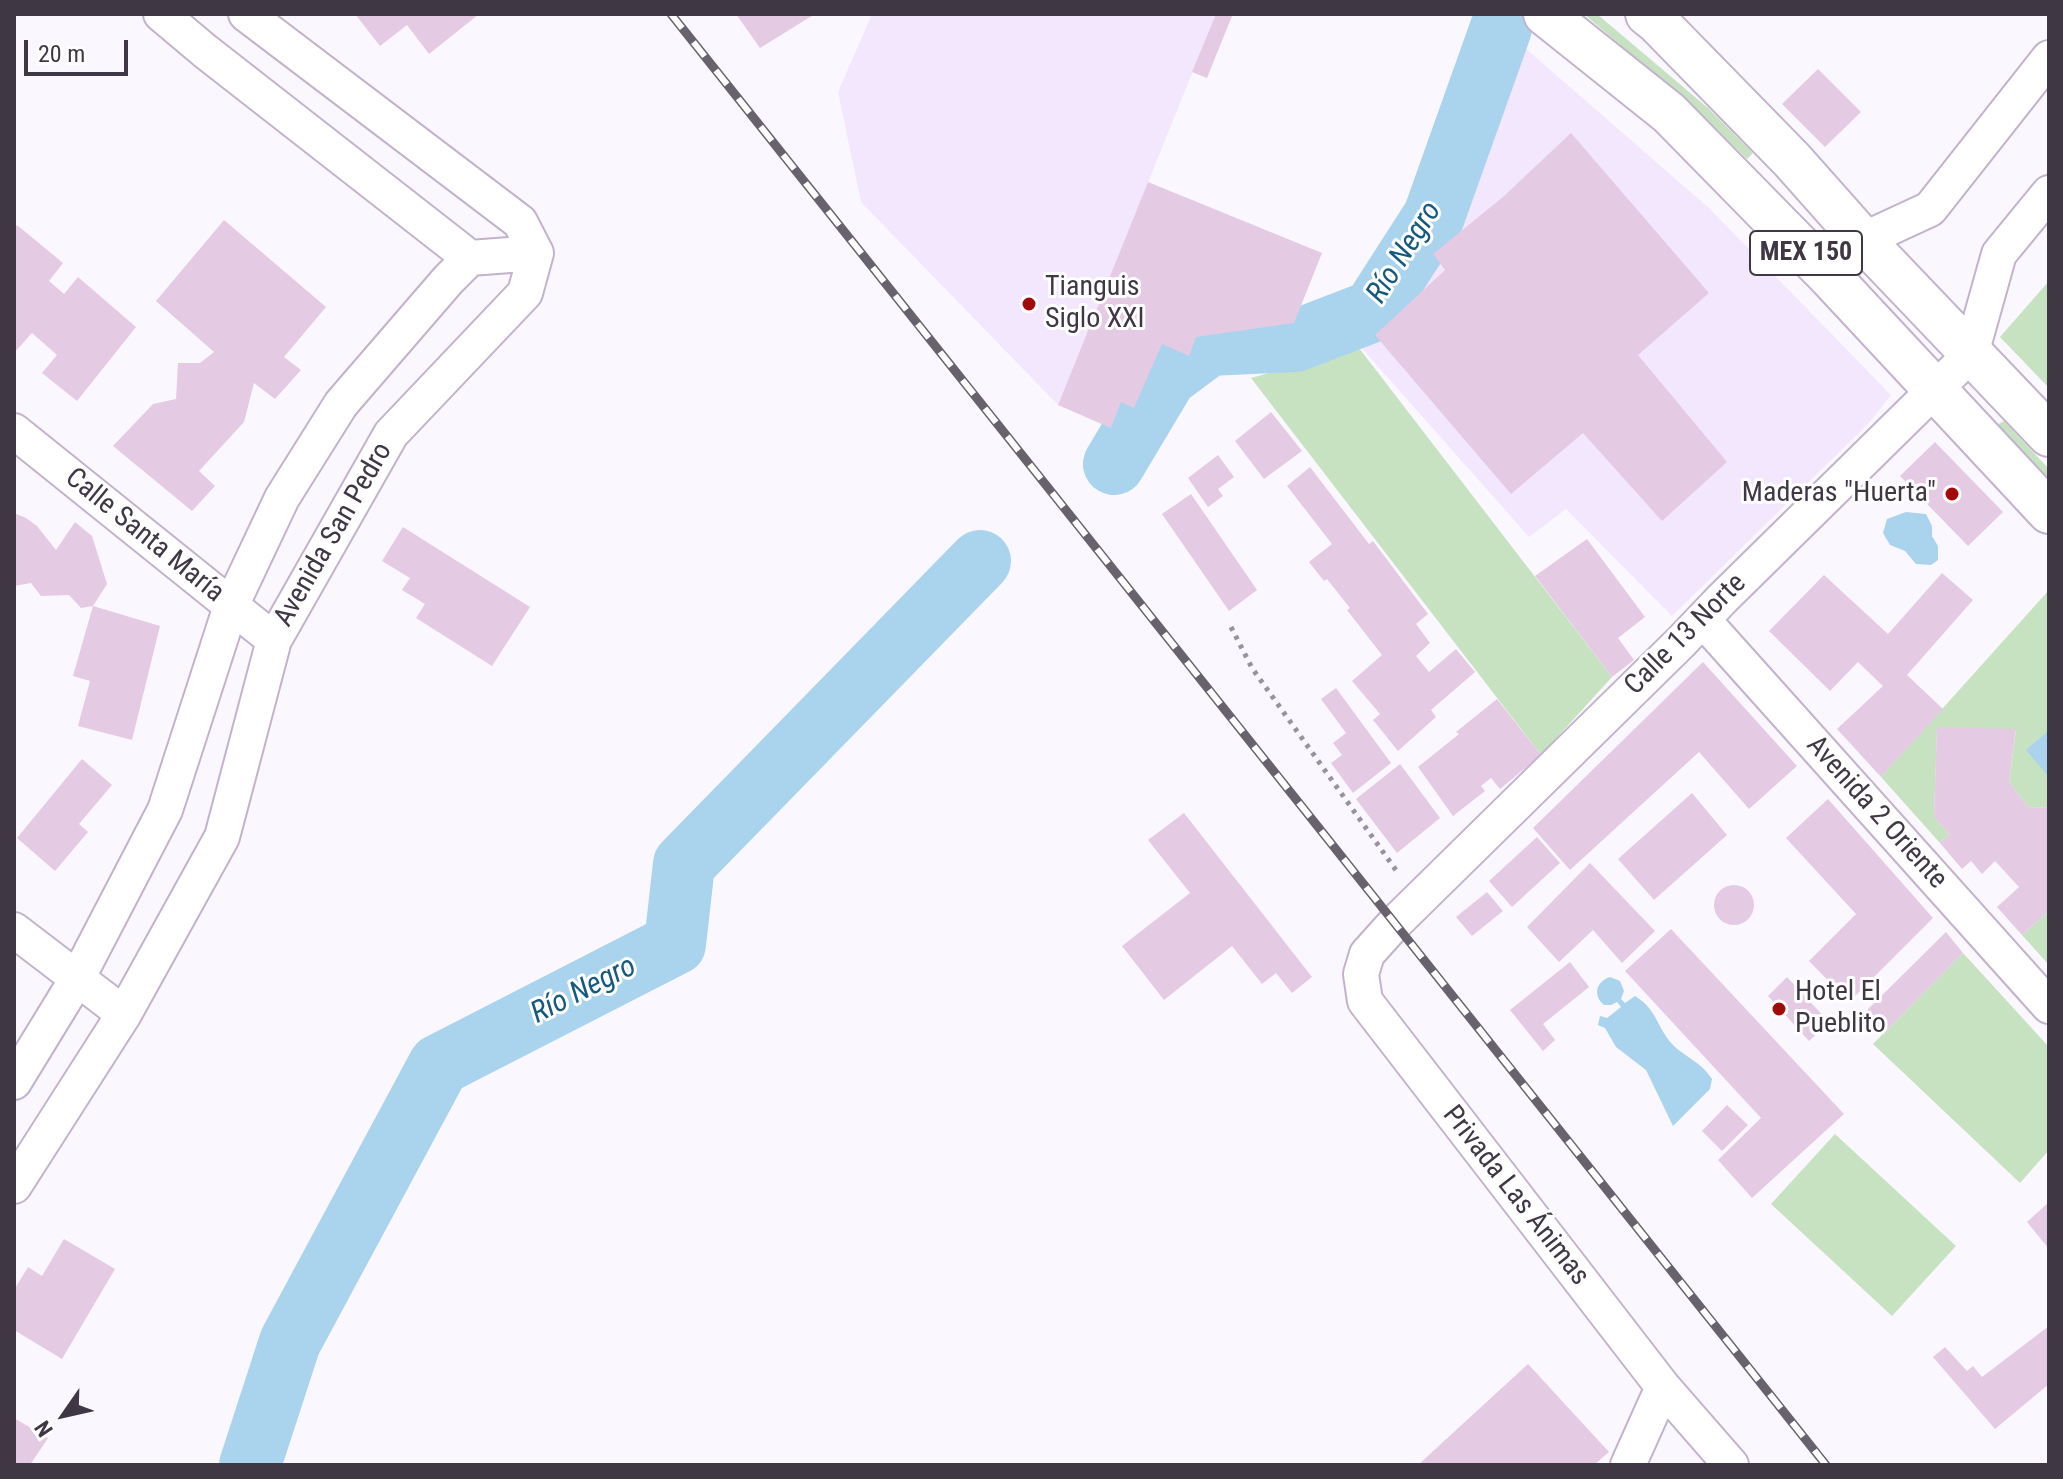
<!DOCTYPE html>
<meta charset="utf-8">
<style>
body{margin:0}
#map{position:relative;width:2063px;height:1479px;overflow:hidden;background:#fbf7fe;font-family:"Roboto Condensed",sans-serif}
canvas{display:block}
.frame{position:absolute;inset:0;border:16px solid #3f3844;pointer-events:none}
.north{position:absolute;left:24px;top:1375px;width:80px;height:80px;-webkit-text-stroke:6px #fff;paint-order:stroke;rotate:236deg;font-size:22px;font-weight:700;line-height:32px;text-align:center;color:#3f3844}
.north::after{content:'';display:block;margin:auto;width:28px;height:36px;background:#3f3844;clip-path:polygon(50% 0,100% 100%,50% 72%,0 100%)}
.scale{position:absolute;left:24px;top:40px;width:104px;height:36px;box-sizing:border-box;border:4px solid #3f3844;border-top:0;padding-left:10px;font-size:24px;line-height:28px;white-space:nowrap;color:#3f3844;-webkit-text-stroke:6px #fff;paint-order:stroke}
</style>
<div id="map">
<canvas width="2063" height="1479"></canvas>
<div class="frame"></div>
<div class="north">N</div>
<div class="scale">20 m</div>
</div>
<script>
const c = document.querySelector('canvas').getContext('2d');
c.lineJoin = 'round';
function fillPath(path, color) { c.fillStyle = color; c.fill(path, 'evenodd'); }
function trace(path, color, width, dash) { c.strokeStyle = color; c.lineWidth = width; c.lineCap = dash ? 'butt' : 'round'; c.setLineDash(dash || []); c.stroke(path); }
function write(font, color, halo, rows, align = 'center') {
  c.font = font + ' "Roboto Condensed",sans-serif'; c.lineWidth = 6; c.setLineDash([]); c.textBaseline = 'middle'; c.strokeStyle = halo; c.fillStyle = color; for (const [text, x, y, turn = 0] of rows) {
    c.save(); c.translate(x, y); c.rotate((+turn || 0) * Math.PI / 180); c.textAlign = isNaN(turn) ? turn : align; if (halo) c.strokeText(text, 0, 0); c.fillText(text, 0, 0); c.restore();
  }
}
fillPath(new Path2D(`
 M872 14H1216L1058 405 861 202 838 92Z
 M1509 34 1709 208 1891 395 1869 423 1672 616 1566 509 1529 537 1351 336 1445 216Z`), '#f3e7fd');
fillPath(new Path2D(`
 M1584 14H1597L1708 108 1753 153 1747 159 1701 114Z
 M2049 281V388L2000 337Z
 M1359 348 1612 677 1541 755 1251 378Z
 M2004 421 2049 469V479L1997 425Z
 M2049 590V808L2028 807 2009 782 2016 730 1937 728 1934 817 1949 834 1940 843 1881 777Z
 M2049 911V965L2022 935Z
 M1963 953 2049 1047V1150L2020 1183 1873 1044Z
 M1835 1134 1956 1246 1892 1316 1771 1204Z`), '#c7e2c0');
fillPath(new Path2D(`
 M1906 512 1926 514 1932 526V536L1938 546V560L1931 565 1916 564 1905 551 1890 545 1883 533 1887 519Z
 M2047 732 2049 735V777L2026 750Z
 M1610 977 1620 981 1624 991 1621 999 1625 1003 1635 996C1658 1010 1657 1029 1674 1046 1687 1058 1701 1062 1712 1079L1710 1089 1673 1126 1646 1070 1616 1047 1605 1028 1598 1025 1600 1016 1607 1018 1621 1007 1617 1002 1611 1005H1604C1592 995 1597 981 1610 977Z`), '#aad3ee');
trace(new Path2D(`
 M1114 464 1166 377 1209 345 1295 341 1373 311 1434 216 1501 28
 M250 1465 290 1342 439 1065 675 944 684 864 980 561`), '#aad3ee', 62);
fillPath(new Path2D(`
 M355 14H479L429 54 407 25 380 46Z
 M736 14H815L760 48Z
 M1216 14 1232 16 1207 78 1192 72Z
 M1818 69 1861 112 1825 147 1782 104Z
 M1571 133 1709 293 1638 355 1727 462 1662 521 1583 433 1511 494 1375 335 1445 270 1433 254 1503 197Z
 M1148 182 1322 253 1294 323 1196 337 1189 356 1162 344 1134 408 1121 402 1111 428 1058 405Z
 M224 220 326 307 284 357 301 370 275 399 254 383 244 422 199 471 215 486 192 511 113 446 153 404 176 399 178 363H200L214 352 156 301Z
 M17 225 63 263 49 281 64 294 78 277 136 327 77 401 42 373 57 355 32 333 14 353V228Z
 M1271 412 1302 451 1264 479 1235 441Z
 M1935 442 2003 512 1968 546 1900 476Z
 M1218 455 1234 477 1218 489 1223 496 1208 507 1188 478Z
 M1310 467 1369 544 1373 541 1428 614 1416 624 1430 643 1416 656 1429 672 1456 649 1475 672 1431 710 1436 717 1398 751 1373 720 1380 714 1352 681 1382 655 1347 610 1350 608 1327 579 1324 581 1309 562 1332 544 1287 486Z
 M1191 494 1257 590 1229 611 1162 514Z
 M14 513 26 518 37 526 56 550 75 522 92 536 107 584 93 606 81 608 69 595 41 596 31 583 14 586Z
 M403 527 530 607 492 666 416 618 425 604 402 590 410 578 382 561Z
 M1587 539 1645 617 1618 638 1634 660 1612 677 1535 576Z
 M1942 573 1973 600 1907 675 1943 709 1881 777 1837 729 1883 686 1858 662 1830 691 1769 631 1824 575 1888 634Z
 M93 606 160 626 132 740 78 726 90 681 73 676Z
 M1703 662 1797 766 1749 809 1699 752 1570 870 1533 828Z
 M1336 688 1391 763 1353 793 1331 763 1342 755 1333 743 1346 733 1321 699Z
 M1497 699 1541 755 1500 789 1491 778 1481 786 1485 791 1453 816 1418 767 1459 734 1456 732Z
 M1937 727 2016 729 2009 782 2028 807 2049 808V911L2022 935 1997 907 2019 887 1995 861 1982 874 1971 861 1962 869 1940 843 1949 834 1934 817Z
 M82 759 112 785 79 824 88 832 55 871 17 838Z
 M1400 764 1440 818 1397 853 1356 799Z
 M1692 793 1727 835 1654 900 1618 859Z
 M1828 799 1933 918 1849 1002 1809 961 1856 914 1786 838Z
 M1184 813 1312 977 1292 993 1276 973 1262 984 1232 946 1164 1000 1122 946 1190 893 1148 840Z
 M1537 837 1560 863 1512 907 1489 881Z
 M1590 863 1655 931 1622 963 1593 930 1559 962 1527 927Z
 M1714 905a20 20 0 1 1 40 0a20 20 0 1 1-40 0Z
 M1487 892 1503 911 1472 936 1456 917Z
 M1671 929 1844 1114 1752 1198 1718 1160 1761 1118 1625 971Z
 M1946 932 1963 953 1883 1034 1863 1014Z
 M1570 962 1589 987 1543 1024 1555 1040 1543 1051 1510 1010Z
 M1787 977 1829 1022 1809 1041 1768 996Z
 M1727 1105 1748 1125 1722 1151 1702 1131Z
 M2049 1202V1249L2027 1222Z
 M64 1239 115 1269 62 1359 14 1330V1290L28 1267 42 1276Z
 M2049 1326V1384L1995 1429 1933 1357 1945 1347 1967 1371 1973 1366 1982 1377Z
 M1528 1364 1609 1452 1594 1465H1418Z
 M14 1418 48 1438 30 1465H14Z`), '#e4cae3');
const minor = new Path2D(`
 M161 14 205 51 470 258
 M470 258 536 253
 M1830 277 1863 240 1930 209 2049 58
 M14 431 274 640
 M1703 620 2049 1006
 M14 930 124 1014
 M14 1082 77 979 165 810 231 606 282 498 341 404 448 280 470 258
 M14 1186 124 1014 222 837 274 640 391 434 525 293 536 253 520 222 246 14
 M1628 1465 1663 1387
 M1731 1465 1663 1387 1365 1001 1361 974 1367 954 1394 924 1681 642 1722 599 1971 354 1999 254 2049 193`);
const major = new Path2D(`
 M1545 14 1669 113 1830 277 2049 512
 M1647 14 1657 22 1792 160 1863 240 2049 435`);
trace(minor, '#c2b2ce', 38);
trace(major, '#c2b2ce', 46);
trace(new Path2D(`
 M1231 627 1252 668 1398 873`), '#98929c', 5, [4, 6]);
trace(minor, '#fff', 34);
trace(major, '#fff', 42);
const rail = new Path2D(`
 M671 14 1826 1465`);
trace(rail, '#68626d', 9);
trace(rail, '#fff', 6, [18]);
for (const [x, y, r, color] of [
 [1029,304,8,"#a20a0b"],
 [1952,494,8,"#a20a0b"],
 [1779,1009,8,"#a20a0b"]
]) { const dot = new Path2D(); dot.arc(x, y, r, 0, 2 * Math.PI); c.fillStyle = color; c.fill(dot); trace(dot, '#fff', 3); }
for (const [x, y, w] of [
 [1806,253,112]
]) { const box = new Path2D(); box.roundRect(x - w / 2, y - 22, w, 44, 6); c.fillStyle = '#fff'; c.fill(box); trace(box, '#3f3844', 2); }
write('bold 26px', '#3f3844', null, [
 ["MEX 150",1806,253]
]);
write('28px', '#3f3844', '#fff', [
 ["Tianguis",1045,288],
 ["Siglo XXI",1045,320],
 ["Maderas \"Huerta\"",1936,494,"right"],
 ["Hotel El",1795,993],
 ["Pueblito",1795,1025]
], 'left');
write('28px', '#3f3844', '#fff', [
 ["Avenida San Pedro",334,535,-60],
 ["Calle Santa María",144,536,39],
 ["Calle 13 Norte",1686,635,-45],
 ["Avenida 2 Oriente",1876,813,48],
 ["Privada Las Ánimas",1515,1196,52]
]);
write('italic 30px', '#16597e', '#fff', [
 ["Río Negro",1405,253,-58],
 ["Río Negro",584,991,-27]
]);
</script>
